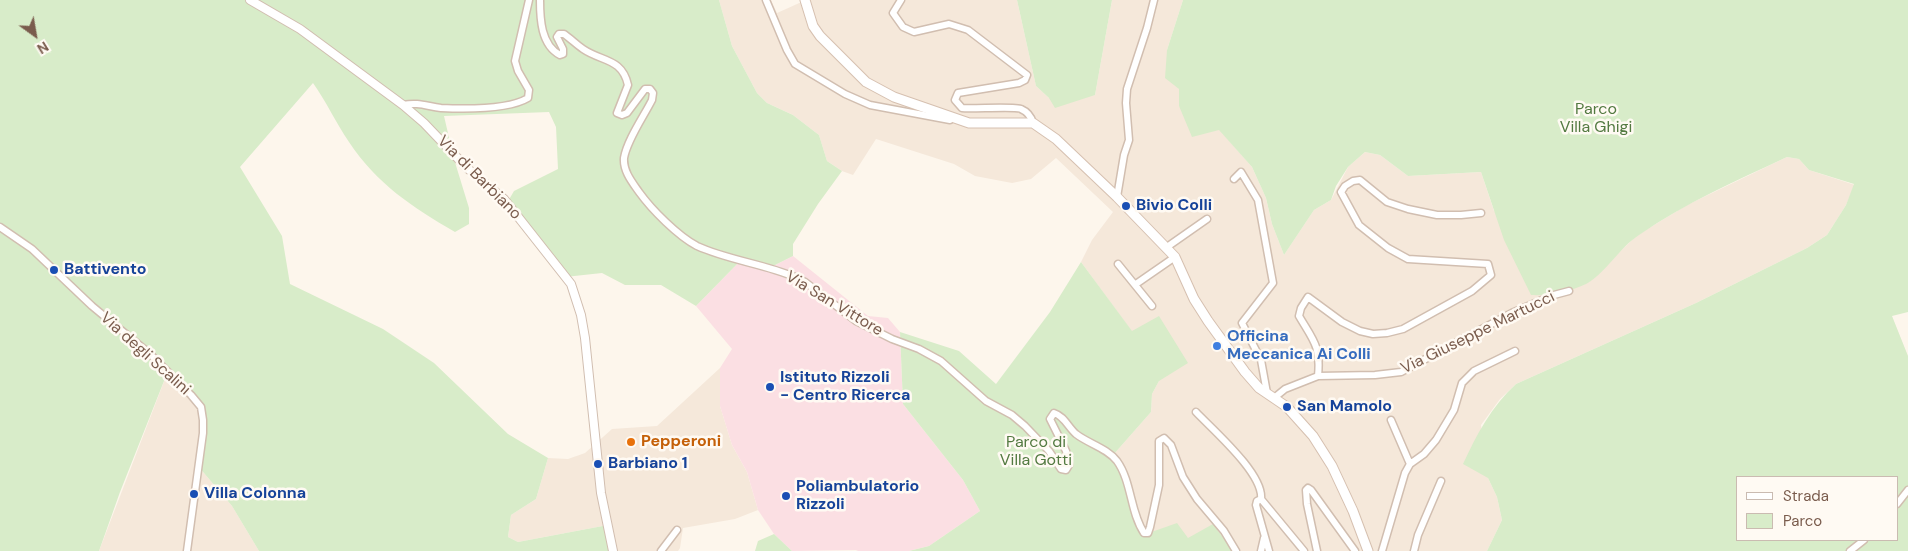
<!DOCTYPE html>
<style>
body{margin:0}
#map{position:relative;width:1908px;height:551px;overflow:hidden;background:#fdf6ec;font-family:"DM Sans",sans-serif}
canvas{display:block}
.legend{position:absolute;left:1736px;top:476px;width:162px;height:65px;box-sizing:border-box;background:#fffaf3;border:1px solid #cabbb1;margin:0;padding:6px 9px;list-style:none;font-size:15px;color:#7a5c4d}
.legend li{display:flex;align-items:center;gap:10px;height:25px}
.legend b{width:25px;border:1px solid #cabbb1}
.north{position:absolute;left:10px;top:10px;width:50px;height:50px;-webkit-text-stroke:4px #fffaf3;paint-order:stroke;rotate:148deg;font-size:14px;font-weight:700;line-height:20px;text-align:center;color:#7a5c4d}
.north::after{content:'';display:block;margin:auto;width:18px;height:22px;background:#7a5c4d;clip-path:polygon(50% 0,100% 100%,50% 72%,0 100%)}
</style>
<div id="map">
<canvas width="1908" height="551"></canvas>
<ul class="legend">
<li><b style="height:6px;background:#fff"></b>Strada</li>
<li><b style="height:14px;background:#d8ecc9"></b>Parco</li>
</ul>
<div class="north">N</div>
</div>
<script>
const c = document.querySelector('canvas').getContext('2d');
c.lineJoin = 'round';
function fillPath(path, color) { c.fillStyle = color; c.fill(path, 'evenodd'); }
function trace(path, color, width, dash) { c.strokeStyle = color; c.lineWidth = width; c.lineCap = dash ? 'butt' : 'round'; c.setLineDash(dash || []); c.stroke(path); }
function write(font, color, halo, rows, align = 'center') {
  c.font = font + ' "DM Sans",sans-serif'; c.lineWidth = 5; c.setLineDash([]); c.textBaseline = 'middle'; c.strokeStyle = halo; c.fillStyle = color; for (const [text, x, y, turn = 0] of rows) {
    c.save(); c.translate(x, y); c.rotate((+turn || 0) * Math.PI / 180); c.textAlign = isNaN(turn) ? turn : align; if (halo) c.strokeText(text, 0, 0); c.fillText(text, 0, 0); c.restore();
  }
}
fillPath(new Path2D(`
 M719 0H771L777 13 806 0H1017L1036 86 1049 98 1095 95 1112 0H1183L1167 50 1179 89V106L1219 129 1252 167 1266 198 1272 224 1284 255 1314 210 1331 200 1348 167 1365 152 1380 155 1408 176 1481 172 1494 211 1589 282 1636 236 1687 205 1787 157 1799 159 1809 170 1855 185 1846 205 1827 235 1807 248 1696 303 1516 384 1500 399 1481 425 1488 478 1497 497 1502 520 1487 551H1233L1188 538 1143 536 1114 454 1151 412 1152 394 1159 381 1132 332 1081 262 1092 240 1113 212 1056 158 1031 179 1012 183 975 176 954 164 876 139 853 175 842 171 827 161 819 135 793 115 767 103 757 93 732 46Z
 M720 368V406L732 445 747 472 758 510 735 519 683 528 680 548 678 551H610L608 525 518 542 508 537 511 515 536 499 548 458 568 459 585 453 612 429 657 426Z
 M168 371 194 397 204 419 198 466 232 506 259 551H99Z`), '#f5e8da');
fillPath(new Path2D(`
 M793 256 868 316 888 318 900 332 903 404 963 480 980 511 929 546 909 551H858L856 550 792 551 774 534 758 510 747 472 732 445 720 406V368L732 349 696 306 743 258 771 267Z`), '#fbdfe3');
fillPath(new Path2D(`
 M0 0H719L732 46 757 93 767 103 793 115 819 135 827 161 842 171 818 204 793 244V256L771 267 743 258 696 306 661 285H625L602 273 565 277 507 203 514 191 558 169 556 127 549 112 444 116 454 159 469 208V224L455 232C412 207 377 184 349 142 336 123 326 101 313 83L240 167 282 236 290 284 383 329 434 363 508 434 548 458 536 499 511 515 508 537 518 542 608 525 610 551H259L232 506 198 466 204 418 194 397 168 371 120 492 99 551H0Z
 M1017 0H1112L1095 95 1055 108 1049 98 1036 86Z
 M1183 0H1908V312L1892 316 1908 356V551H1487L1502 520 1497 497 1488 478 1463 464C1477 434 1491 407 1516 384L1696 303 1807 248 1827 235 1846 205 1854 184 1809 170 1799 159 1787 157C1736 181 1685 203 1639 235 1620 247 1605 274 1586 284 1569 292 1549 296 1531 295L1504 240 1481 172 1408 176 1380 155 1365 152 1348 167 1336 186 1331 200 1314 210 1284 255 1272 224 1266 198 1252 167 1219 130 1192 137 1179 106V89L1165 78 1167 50ZM1737 477H1897V540H1737Z
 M1081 262 1132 331 1159 316 1188 363 1159 381 1152 394 1151 412 1114 454 1136 500 1143 535 1177 523 1188 538 1213 524 1233 551H909L929 546 980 511 963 480 903 404 900 332 959 351 996 384 1050 312Z
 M774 534 792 551H755L758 541Z`), '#d8ecc9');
const minor = new Path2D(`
 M540 0C540 19 541 45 560 55L563 54V49L557 37 559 34H564C571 39 577 45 583 49 602 62 622 58 628 85L617 113 622 115 627 113 645 89H650L653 93 652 100C644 116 627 140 624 158 623 171 632 182 639 192 652 210 678 236 697 246 728 260 764 264 795 277L805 282 856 321 892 339 919 349 941 361 986 401 1012 415 1025 426 1049 451 1061 469 1066 470 1069 465 1066 451 1050 419 1054 413C1064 416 1068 427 1076 434 1089 444 1107 448 1117 461 1132 482 1130 512 1144 533H1148L1150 527 1159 485V441L1164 438 1171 445 1183 477 1197 499 1224 531 1236 551
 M766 0 787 50 795 64 845 94 870 105 950 120
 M901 0 893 13 903 27 914 32 949 24 968 30 1027 75 1025 80 1019 83 958 93 955 100 962 108C973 109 1016 106 1021 109 1028 112 1031 116 1033 123
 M403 105C418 102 426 106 441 108 464 109 508 110 528 98L529 90 518 71 515 61 529 0
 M1234 179 1241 172 1258 200 1273 283 1242 323 1261 360 1267 393
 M1117 197 1124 155 1129 140 1126 103 1127 89 1147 28 1154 0
 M0 227 32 249 92 306 150 354 191 395 201 407 203 420V433L187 551
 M1167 247 1207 219
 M1118 264 1152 306
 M1136 284 1175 257
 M1318 376C1321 346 1313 340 1299 316L1301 308 1308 297 1342 322 1360 331 1373 334 1387 333 1403 329 1472 291 1491 275 1488 264 1408 259 1388 248 1359 225 1341 192 1345 186 1353 181 1360 180 1387 202 1408 209 1437 215H1461L1481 213
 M1274 398 1285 389 1318 376 1375 375 1401 372 1512 313 1554 295 1569 291
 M1196 412C1213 430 1264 474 1261 499
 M1391 420 1410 464
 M1897 504 1908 490
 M661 551 677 530
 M1261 551 1264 538
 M1269 551 1256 505 1257 501 1261 499 1304 551
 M1317 551 1307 504 1306 490 1308 488 1311 490 1355 551
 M1382 551 1405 473 1410 464 1424 454 1436 440 1454 410 1462 383 1474 371 1515 351
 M1414 551 1418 535 1441 481
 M1850 551 1864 540`);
const tertiary = new Path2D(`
 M250 0 300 29 403 105 424 123 467 168 504 199 571 284 581 315 585 338 601 493 613 551`);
const secondary = new Path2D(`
 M805 0 813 26 820 36 866 82 894 97 969 123H1033L1056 139 1117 197 1175 257 1194 299 1208 321 1245 372 1259 388 1287 407 1313 436 1332 466 1353 511 1368 551`);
trace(minor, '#d1beb0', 9);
trace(tertiary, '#d1beb0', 10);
trace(secondary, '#d6c0b0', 11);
trace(minor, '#fff', 6);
trace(tertiary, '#fff', 8);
trace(secondary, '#fff', 9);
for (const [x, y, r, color] of [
 [1126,206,5,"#1a4fb4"],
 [54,270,5,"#1a4fb4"],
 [1217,346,5,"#3f7fe0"],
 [770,387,5,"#1a4fb4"],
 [1287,407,5,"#1a4fb4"],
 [631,442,5,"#e8710a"],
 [598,464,5,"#1a4fb4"],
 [194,494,5,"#1a4fb4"],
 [786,496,5,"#1a4fb4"]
]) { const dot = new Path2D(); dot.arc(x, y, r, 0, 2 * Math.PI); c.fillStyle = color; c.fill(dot); trace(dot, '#fffaf3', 2); }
write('16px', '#537a41', '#fffaf3', [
 ["Parco",1596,110],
 ["Villa Ghigi",1596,128],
 ["Parco di",1036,443],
 ["Villa Gotti",1036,461]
]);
write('16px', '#7a5c4d', '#fffaf3', [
 ["Via di Barbiano",479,178,45],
 ["Via San Vittore",834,304,31],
 ["Via Giuseppe Martucci",1478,333,-26],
 ["Via degli Scalini",145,354,42]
]);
write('bold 16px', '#164399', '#fffaf3', [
 ["Bivio Colli",1136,206],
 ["Battivento",64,270],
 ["Istituto Rizzoli",780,378],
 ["- Centro Ricerca",780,396],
 ["San Mamolo",1297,407],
 ["Barbiano 1",608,464],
 ["Poliambulatorio",796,487],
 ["Rizzoli",796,505],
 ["Villa Colonna",204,494]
], 'left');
write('bold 16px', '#366cbe', '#fffaf3', [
 ["Officina",1227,337],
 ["Meccanica Ai Colli",1227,355]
], 'left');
write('bold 16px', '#c56008', '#fffaf3', [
 ["Pepperoni",641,442]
], 'left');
</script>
